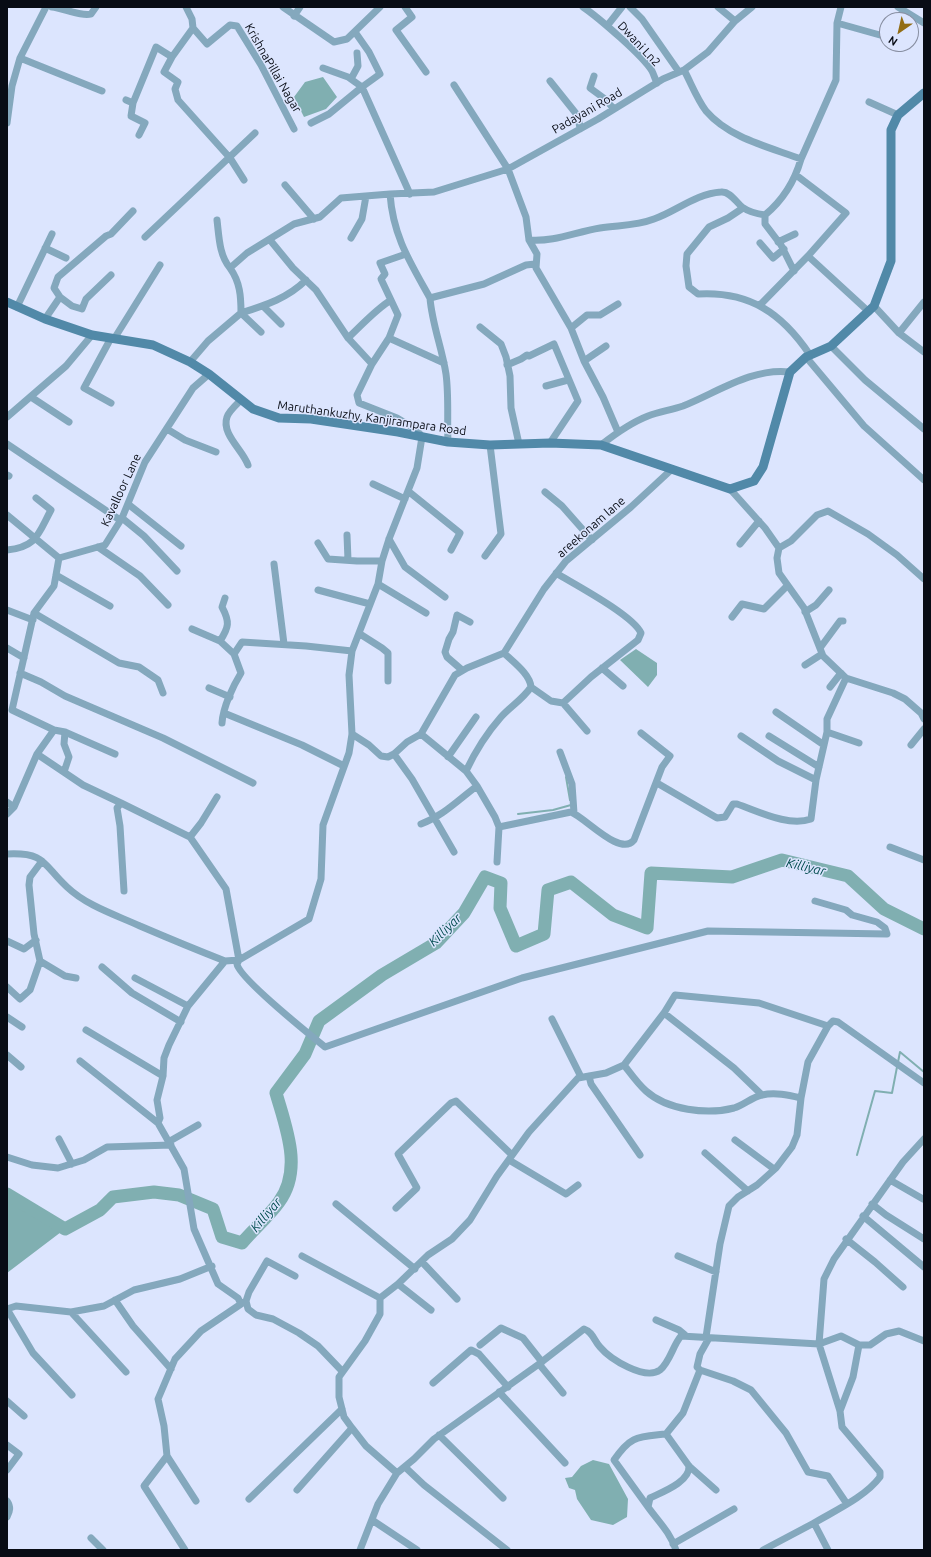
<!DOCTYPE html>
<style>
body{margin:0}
#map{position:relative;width:931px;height:1557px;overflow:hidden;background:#dce5fe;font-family:Ubuntu,sans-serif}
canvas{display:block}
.frame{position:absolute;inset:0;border:8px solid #080c15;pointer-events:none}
.north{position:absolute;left:879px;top:12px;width:40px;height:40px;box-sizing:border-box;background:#dce5fe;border:1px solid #878ea1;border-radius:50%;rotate:214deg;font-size:11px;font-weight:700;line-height:16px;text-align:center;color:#080c15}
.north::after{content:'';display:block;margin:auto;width:14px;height:18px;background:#926d14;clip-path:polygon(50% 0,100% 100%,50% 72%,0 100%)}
</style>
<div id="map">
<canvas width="931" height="1557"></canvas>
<div class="frame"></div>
<div class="north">N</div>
</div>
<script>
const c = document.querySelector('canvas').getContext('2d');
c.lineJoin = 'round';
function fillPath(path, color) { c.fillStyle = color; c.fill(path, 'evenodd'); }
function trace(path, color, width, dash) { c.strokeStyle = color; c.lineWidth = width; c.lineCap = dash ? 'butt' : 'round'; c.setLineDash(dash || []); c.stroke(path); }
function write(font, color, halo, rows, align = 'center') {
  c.font = font + ' Ubuntu,sans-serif'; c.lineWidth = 3; c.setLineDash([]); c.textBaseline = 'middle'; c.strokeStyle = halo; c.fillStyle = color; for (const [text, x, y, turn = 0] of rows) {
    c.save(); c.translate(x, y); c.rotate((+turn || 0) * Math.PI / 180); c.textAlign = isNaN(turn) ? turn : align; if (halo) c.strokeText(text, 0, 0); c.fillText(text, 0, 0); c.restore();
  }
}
fillPath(new Path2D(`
 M323 77 337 97 326 109 304 117 294 97 305 82Z
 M636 649 657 663V675L648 687 620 660Z
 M7 1194 65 1229 7 1273Z
 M593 1460 609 1464 628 1499 627 1517 613 1525 591 1520 577 1499 575 1490 569 1488 565 1478 572 1477 581 1466Z`), '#80afb1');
trace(new Path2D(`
 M566 777 570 800
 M518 814 553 810 571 805
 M898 1062 900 1052 924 1072
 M857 1155 875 1091 892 1093 897 1067`), '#80afb1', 2);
trace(new Path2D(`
 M7 1194 65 1229 100 1210 113 1197 154 1192 179 1195 213 1209 222 1237 242 1243C254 1229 269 1216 279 1202 303 1169 286 1128 276 1093L305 1054 319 1021 382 975 436 943 464 913 485 877 501 883 500 908 516 946 544 934 548 890 571 882 613 915 647 928 651 873 732 877 782 860 848 876 884 909 924 929`), '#80afb1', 13);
trace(new Path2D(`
 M52 7C62 8 83 17 91 14L96 7
 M186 7 192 19 193 28 207 44 230 25 237 26 261 65 294 129
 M283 7 334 42 347 39 380 7
 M405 7 412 17 396 30 426 72
 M583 7C599 18 643 56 652 71 654 75 655 79 657 83
 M630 7 642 19 679 72
 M718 7 735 21
 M898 7 924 23
 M294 16 300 7
 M837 23 887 37
 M607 26 622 7
 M193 28 172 57 164 72 178 82 175 89 178 100 230 158 244 180
 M355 32 369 52 380 74 362 87 410 194
 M20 58 102 91
 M684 70C691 83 697 99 706 111 729 138 769 147 801 159L836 80 837 23 841 7
 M594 76 590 88 605 99 614 109
 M351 79 358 66 357 53
 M550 81 578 116 580 129
 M454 85 508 169 598 119 663 79 684 70 708 52 735 21 752 7
 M126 100 133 103 156 47 172 57
 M869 102 898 115
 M133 103 131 116 145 123 139 135
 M7 123 12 86 20 58 46 7
 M311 123 329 114 362 87 348 77 323 68
 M285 185 314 219
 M390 194C393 236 410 262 430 298 432 324 442 348 446 374 449 396 447 420 448 442
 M743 208 728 218 709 227 687 254 686 266 689 287 698 294C749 291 782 313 810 355
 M765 215V224L781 245 794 271
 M217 220C219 236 219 255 230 268
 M145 237 255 133
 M351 238 362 219 366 196
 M270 240 293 268 316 290 348 338 372 364 357 395 359 403 397 418 417 430 422 437 417 468 389 539 382 561 378 584 352 651 349 675 352 734 349 753 323 825 321 879 309 919 239 960 225 961 188 1006 169 1045 164 1058 163 1076 157 1100 160 1118 158 1123 184 1169 194 1229 218 1284 238 1298 241 1304 246 1301 248 1309 256 1315 273 1319 299 1333 318 1346 342 1371
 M529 240 537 254 536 268 571 328 584 361 603 397 618 432
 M778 242 795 234
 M760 243 773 258 784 249
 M45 248 66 258
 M808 256 869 312
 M60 297 72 306 82 309 86 299 111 275
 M430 298 484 284 526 265 535 264
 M760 305 808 256 846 213 796 175
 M263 306 281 324
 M874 306 899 333 924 352
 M17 307 52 234
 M45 319 60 297 54 288 58 277 106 236 111 234 133 211
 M480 327 501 344 506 357 510 376 511 408 519 444
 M571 328 587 315H600L618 304
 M261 332 241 313C266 305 288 298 306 280
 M899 333 924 302
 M111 338 84 388 111 403
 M348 338C362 325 375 310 391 300
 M389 338 398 315 381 279 385 274 380 263 406 254
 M114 339 160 265
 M831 346 865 380 924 429
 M806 357 864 426 924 480
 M584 361 606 346
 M190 362 208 341 241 313C241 296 240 282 230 268L247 253 294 224 320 217 341 198 390 194 434 192 508 169 526 217 529 240C555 242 575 232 600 228 619 225 636 226 654 219 677 211 695 194 721 192 730 191 736 202 742 207 749 212 757 214 765 215 783 200 795 180 801 159
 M372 364 389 338 444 363
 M507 365 521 359 527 355 529 356 554 344 578 401 550 443
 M546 386 568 380
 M31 397 69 422
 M241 400C237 404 229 411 227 417 221 434 243 450 248 465
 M7 417 66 366 92 335
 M167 429 185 440 216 452
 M7 444 120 520
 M601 445C615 434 630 423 648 416 659 412 671 410 683 406 716 393 753 367 790 372
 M7 475 9 476
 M373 484 405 499
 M730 489 765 528 779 548 777 558 779 573 804 608 823 656 846 678 893 693 905 699 921 713 924 719
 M408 491 460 533 451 550
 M545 492 562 506 592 540
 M128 504 181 546
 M7 515 59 558
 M122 518 144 536 177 571
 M347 535 348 560
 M389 539 405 567 445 597
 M318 543 328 559 357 561H382
 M740 544 759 521
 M98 547 140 576 168 605
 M779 548 791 541 817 515 828 511 868 534 897 555 924 579
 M7 550C37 547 38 534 51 510L36 498
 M485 556 501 534 490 445
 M274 564 284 644
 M56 575 110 606
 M378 584 426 613
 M318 590 370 604
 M7 610 33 620
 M805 612 816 605 829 590
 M34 613 119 663 139 667 158 680 163 693
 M732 617 742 604 764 609 787 586
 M192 629 220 641 234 654
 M360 634 382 648 388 653V681
 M220 641C229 627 230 622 222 607L225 598
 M7 648 24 658
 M820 648 840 621H843
 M805 665 822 654
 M602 668 623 686
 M462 670 447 657 445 652 449 639 453 632 457 615 470 622
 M20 673 41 682 65 696 163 738 253 783
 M531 687 551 701 563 703 591 677 638 640 641 633C633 615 574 584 556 573
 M830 687 841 673
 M209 688 230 697
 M563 703 587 731
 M776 712 824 745
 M224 713 302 745 344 766
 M222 723C223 707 233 686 241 673L234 654 242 642 306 646 352 651
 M54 730 65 732 115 754
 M827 732 859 743
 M352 734 369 745 381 756 388 757 394 754 407 742 421 734 466 771 477 786 495 817 499 827 497 862
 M421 734 455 675 467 668 504 653 544 589 566 561 631 507 671 470
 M741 736 778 761 816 780
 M769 736 819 767
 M911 745 924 729
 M560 752 572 784 574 813
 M37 754 83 785 121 803 117 808 120 826 124 891
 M394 754 412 779 454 852
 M448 757 476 717
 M466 771C475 752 486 734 501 717 510 707 523 699 531 687 530 674 513 662 504 653
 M64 772 69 757 64 744 65 732
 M657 783 717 818 725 817 733 804H737C758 811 788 827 811 819L816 780 827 732V719L846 678
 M7 802 14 807
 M121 803 190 837 226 889 239 960 237 964C239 978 309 1034 325 1047L522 978 708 931 887 934 885 928 877 922 852 915 846 910 815 901
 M7 814 14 807 37 754 54 730 12 710 34 613 54 586 59 558 105 545 122 518 145 462 193 388 209 374
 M421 824C443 816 458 800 477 786
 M499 827 571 812C586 818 620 857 634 840L662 767 670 756 641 733
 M190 837 201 823 217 797
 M890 847 924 860
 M7 854C46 852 43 865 67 887 87 906 116 915 140 926 168 938 197 950 225 961
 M7 941 24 949 36 940
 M40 961 65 976 76 978
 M102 967 132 993 181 1022
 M135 978 188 1006
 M7 987 20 999 30 990 40 961 34 934 29 885 30 877 42 861
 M664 1013 734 1068 762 1095
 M7 1017 22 1027
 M552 1019 581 1077
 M86 1030 163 1076
 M7 1055 21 1067
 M80 1061 158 1123
 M624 1065 664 1013 675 995 759 1003 828 1026
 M589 1076 591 1084 640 1155
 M59 1139 72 1164
 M924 1139 903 1162 834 1259 824 1279 819 1344 841 1336 859 1345H870L886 1334 899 1331 924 1341
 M735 1140 774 1169
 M170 1141 198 1125
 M705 1153 748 1191
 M7 1157 32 1165 58 1168 84 1160 107 1147 171 1145
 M509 1160 566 1194 578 1185
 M890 1180 923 1199
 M336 1204 415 1269
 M872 1204 886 1215 924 1239
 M396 1208 417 1188 398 1154 451 1103 456 1101 512 1155
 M863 1216 924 1267
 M846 1239 875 1262 903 1287
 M302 1256 380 1298
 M678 1256 716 1272
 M422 1262 457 1299
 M398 1284 431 1310
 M115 1300 133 1326 171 1369
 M246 1301 249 1292 267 1261 295 1276
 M71 1312 16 1306 7 1309 33 1353 72 1395
 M656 1320 679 1330 685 1335
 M706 1337 720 1244 729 1206 738 1197 757 1185 776 1168 792 1147 797 1135 801 1098
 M709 1338 700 1354 697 1367 700 1370 733 1381 751 1390 786 1433 808 1472 828 1476 847 1504
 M480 1345 501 1328 523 1338 542 1362
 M539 1364 563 1393
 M700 1370 683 1413 666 1434 689 1466 716 1490
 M126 1372 71 1312 104 1306 134 1290 180 1279 212 1266
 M433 1383 471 1350 479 1354 508 1387
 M499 1392 565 1463
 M7 1401 24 1416
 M840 1411 853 1377 859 1345
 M439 1435 503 1498
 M7 1445 19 1454 7 1470
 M167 1456 144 1486 185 1550
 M405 1467 424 1485 507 1550
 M397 1473 366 1446 352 1428 344 1417 339 1397V1377L365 1341 380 1314V1298L398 1284 428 1255 452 1239 470 1220 497 1176 529 1132 578 1078 606 1073 624 1065C631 1074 638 1084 646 1091 667 1110 707 1115 734 1108 744 1105 752 1097 762 1095 775 1092 788 1095 801 1098L808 1062 828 1026 833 1021 838 1022 924 1083
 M297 1490 352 1428
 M249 1499 342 1409
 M7 1501C11 1507 10 1511 7 1517
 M196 1501 167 1456 164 1426 158 1399 175 1359 201 1331 241 1304
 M648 1507 614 1460C631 1435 638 1437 666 1434
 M372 1520 417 1550
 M91 1538 103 1550
 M673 1544 734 1509
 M360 1550 378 1504 397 1473 414 1459 434 1439 539 1364 584 1329C593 1332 594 1341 600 1347 610 1359 645 1381 660 1370 670 1362 673 1345 681 1336L819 1344 840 1411 842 1427 880 1472V1477C865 1497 836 1510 814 1523L828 1550
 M676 1550C670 1532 658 1521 648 1507L650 1498C662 1492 690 1482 689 1466
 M763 1550 814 1523`), '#84a8bd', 7);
trace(new Path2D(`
 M7 302 45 319 92 335 153 345 190 362 209 374 253 409 279 418 311 419 398 432 448 442 490 445 550 443 601 445 730 489 754 481 763 467 790 372 806 357 831 346 874 306 891 261V130L898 115 924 93`), '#5189a8', 9);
write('12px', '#080c15', '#dce5fe', [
 ["Dwani Ln2",639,44,47],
 ["KrishnaPillai Nagar",273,68,60],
 ["Padayani Road",587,111,-30],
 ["Maruthankuzhy, Kanjirampara Road",372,418,8],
 ["Kavalloor Lane",121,490,-65],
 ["areekonam lane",591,527,-41]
]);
write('italic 13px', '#004b4e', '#dce5fe', [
 ["Killiyar",806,867,13],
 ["Killiyar",445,930,-44],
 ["Killiyar",266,1215,-50]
]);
</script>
